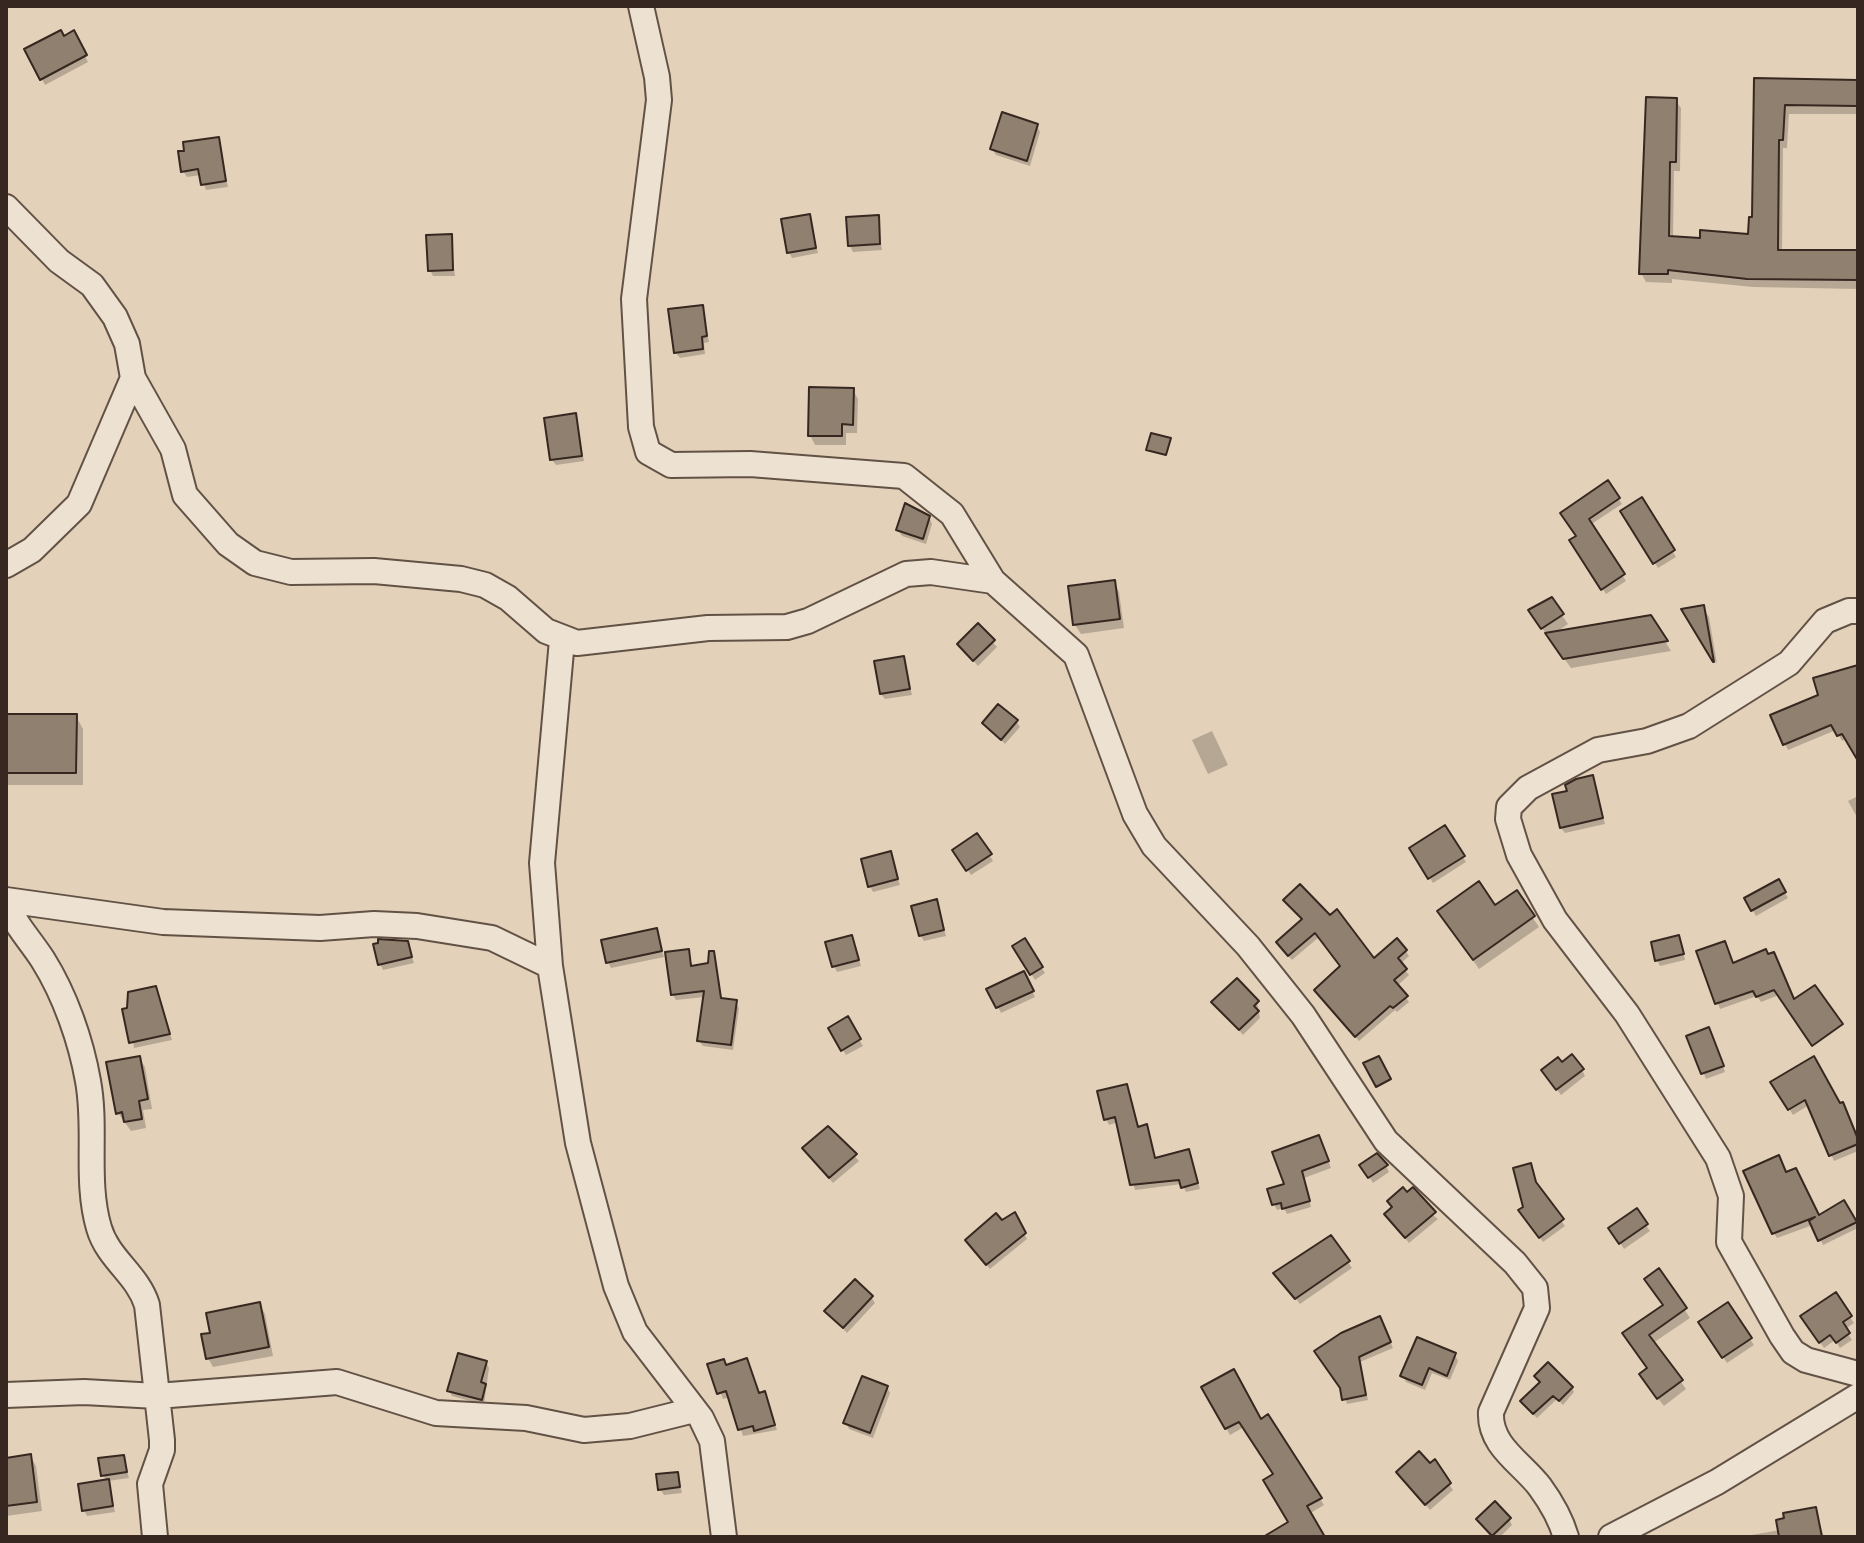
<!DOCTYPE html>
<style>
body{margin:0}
#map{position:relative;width:1864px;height:1543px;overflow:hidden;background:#e4d1b9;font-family:Cardo,serif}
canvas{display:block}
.frame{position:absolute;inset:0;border:8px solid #362820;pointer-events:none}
</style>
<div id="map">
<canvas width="1864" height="1543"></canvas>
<div class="frame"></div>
</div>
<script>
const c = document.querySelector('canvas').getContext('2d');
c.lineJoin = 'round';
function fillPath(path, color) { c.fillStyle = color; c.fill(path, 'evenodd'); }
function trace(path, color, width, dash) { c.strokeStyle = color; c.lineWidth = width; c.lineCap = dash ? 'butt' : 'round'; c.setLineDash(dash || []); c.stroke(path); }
fillPath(new Path2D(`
 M73 33 88 62 45 85 27 50Z
 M1756 80 1858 82V114H1789L1787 148H1783L1782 252 1858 251V289L1753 287 1672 279V283L1646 282 1641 273 1675 100 1681 108 1680 171H1674L1673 238 1702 241 1750 236 1754 219Z
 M1037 126 1040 132 1030 166 996 155 992 149Z
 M218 139 228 187 206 190 201 175 187 177 183 171Z
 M809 216 818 253 792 258 789 252Z
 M877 217 882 250 853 252 850 246Z
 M450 236 455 276H433L430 270Z
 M702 307 709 342 704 343 705 354 680 358 676 353Z
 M853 390 858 399 857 433H846V445H815L810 435Z
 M575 415 584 461 556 465 552 460Z
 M1608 483 1622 504 1590 525 1626 581 1606 594 1571 541 1578 537Z
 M1641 500 1676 557 1658 568 1623 511Z
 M929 517 932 524 926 544 902 536 898 530Z
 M1114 582 1119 592 1124 628 1081 634 1075 625 1070 588Z
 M1551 599 1568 624 1554 634 1650 617 1671 651 1571 668 1536 620Z
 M1703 608 1709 617 1717 664 1684 611Z
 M978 626 997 647 978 666 959 644Z
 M903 658 912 695 885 699 881 694Z
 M1858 711V757L1847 738 1842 741 1836 730 1788 750 1772 716Z
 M6 716H76L83 729V785H6Z
 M1016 721 1020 727 1005 744 984 723Z
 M1212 731 1228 765 1208 774 1192 740Z
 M1592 778 1605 824 1565 833 1561 828 1569 792Z
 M1858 796V819L1848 801Z
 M1444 828 1466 862 1433 883 1412 849Z
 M977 835 993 861 971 875 955 850Z
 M890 854 900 885 873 892 870 886Z
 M1778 881 1788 898 1756 916 1746 898Z
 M1516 893 1539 927 1479 969 1445 920 1495 908Z
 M936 902 946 936 924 941 920 935Z
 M1289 906 1373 961 1406 951 1409 956 1400 964 1409 975 1397 986 1409 1002 1397 1012 1395 1010 1359 1041 1316 991 1342 966 1319 937 1292 960 1281 948 1303 921Z
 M656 931 664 957 611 968 608 962Z
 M852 937 861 966 837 972 834 966Z
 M1024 941 1045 973 1035 980 1014 947Z
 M407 943 414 963 383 970 380 964Z
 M1681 943 1685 960 1660 966 1657 960Z
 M1724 943 1733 965 1765 952 1768 956 1773 954 1794 1002 1815 988 1834 1016 1804 1031 1779 995 1761 1002 1757 996 1720 1009 1699 952Z
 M688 951 693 968 709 965 713 953 722 1000 735 1002 739 1008 733 1050 703 1046 699 1041 705 997 676 1000 673 995Z
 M1023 974 1035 997 1001 1013 989 990Z
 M158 994 172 1040 134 1048 129 1010Z
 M1214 1002H1257L1260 1018 1243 1035Z
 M847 1019 863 1046 846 1055 830 1029Z
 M1712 1036 1725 1072 1706 1079 1689 1037Z
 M139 1058 145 1067 152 1109 143 1110 146 1128 131 1131 118 1113Z
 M1561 1065 1582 1070 1585 1076 1561 1095 1547 1076Z
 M1773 1082 1839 1106 1858 1142V1151L1834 1161 1809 1105 1793 1115Z
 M1126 1086 1139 1129 1146 1127 1149 1132 1155 1160 1191 1157 1200 1189 1186 1192 1182 1184 1135 1190 1118 1122 1109 1125 1106 1119Z
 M828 1128 859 1161 833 1183 808 1154Z
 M1322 1143 1331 1168 1304 1178 1311 1207 1287 1214 1284 1208 1277 1210 1274 1204Z
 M1386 1166 1389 1172 1373 1183 1365 1171Z
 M1530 1166 1538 1188 1565 1226 1543 1242 1524 1216Z
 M1786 1175 1819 1218 1844 1203 1858 1228 1823 1245 1813 1225 1777 1238 1774 1233Z
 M1407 1195 1438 1219 1409 1243 1390 1220Z
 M1636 1211 1650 1231 1624 1249 1611 1229Z
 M1014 1215 1027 1239 990 1269 970 1245Z
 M1330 1237 1352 1268 1300 1304 1276 1274Z
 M1659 1271 1690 1318 1653 1343 1686 1389 1664 1406 1646 1383 1649 1369 1630 1342 1665 1306Z
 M1835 1295 1854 1323 1845 1329 1852 1340 1840 1348 1835 1340 1824 1348 1803 1317Z
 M871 1297 875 1303 847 1333 827 1312Z
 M259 1304 265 1314 273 1356 213 1367 208 1358 212 1334Z
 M1727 1305 1754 1345 1727 1363 1700 1323Z
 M1382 1324 1393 1348 1360 1362 1368 1400 1347 1404 1342 1388 1320 1357Z
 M1455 1355 1458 1361 1450 1380 1432 1373 1425 1390 1406 1382 1403 1376Z
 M486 1362 489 1368 484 1405 452 1396 449 1390Z
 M710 1366 727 1367 767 1399 777 1430 743 1436 730 1397 723 1399Z
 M1536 1377 1572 1388 1574 1392 1563 1405 1557 1399 1537 1418 1525 1406 1541 1384Z
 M887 1387 890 1393 873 1438 849 1429 846 1423Z
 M1203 1388 1261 1421 1268 1417 1324 1505 1309 1514 1322 1537H1278L1291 1523 1275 1475 1244 1427 1230 1435Z
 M30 1456 36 1466 42 1511 6 1516V1460Z
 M123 1457 129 1478 108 1481 115 1512 87 1516 84 1510 107 1482 103 1475Z
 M677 1474 682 1493 664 1495 660 1489Z
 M1402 1478 1449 1484 1453 1490 1430 1510Z
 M1815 1509 1824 1537H1740L1780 1530 1787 1520Z
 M1509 1519 1512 1525 1500 1537H1493L1478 1520Z`), '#0003');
const building = new Path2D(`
 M61 30 64 36 74 30 87 55 40 80 24 49Z
 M1754 78 1858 80V106L1785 105 1783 140H1779L1778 250H1858V280L1747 279 1668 270V274H1639L1646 97 1677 98 1676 162H1670L1669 236 1700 238V230L1748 234 1749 217H1752Z
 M1002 112 1038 124 1027 161 990 149Z
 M219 137 226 181 201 185 198 169 181 172 178 151H184L183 142Z
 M810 214 816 248 787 253 781 219Z
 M879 215 880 244 848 246 846 217Z
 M452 234 453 270 428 271 426 235Z
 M703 305 707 336 702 337 703 349 674 353 668 309Z
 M809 387 854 388 853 425 842 424V436H808Z
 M576 413 582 456 550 460 544 418Z
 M1151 433 1171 438 1166 455 1146 450Z
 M1608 480 1620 498 1589 519 1625 574 1601 590 1569 540 1576 536 1560 513Z
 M1642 497 1675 550 1653 564 1620 511Z
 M905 503 930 516 923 539 896 530Z
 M1115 580 1120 619 1073 625 1068 586Z
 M1552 597 1564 614 1541 629 1528 610Z
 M1704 605 1714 662H1713L1681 609Z
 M1651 615 1668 641 1563 659 1545 633Z
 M978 623 995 640 973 661 957 644Z
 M904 656 910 689 880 694 874 661Z
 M1858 665V761L1842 734 1837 736 1831 725 1783 745 1770 715 1818 695 1813 678Z
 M998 704 1018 720 1001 740 982 723Z
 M6 714H77L76 773H6Z
 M1593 775 1603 818 1560 828 1552 794 1567 791 1565 785 1576 779Z
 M1445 825 1465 856 1428 879 1409 848Z
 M977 833 992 854 966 871 952 850Z
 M891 851 898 879 868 887 861 859Z
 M1779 879 1786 892 1751 911 1744 898Z
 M1479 881 1495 905 1517 890 1535 916 1473 960 1437 911Z
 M1300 884 1330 915 1337 909 1374 958 1397 938 1407 950 1398 958 1407 969 1394 980 1408 996 1393 1008 1390 1006 1355 1037 1314 990 1340 966 1315 933 1288 956 1276 942 1302 919 1283 900Z
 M937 899 944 930 919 936 911 906Z
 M657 928 662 951 606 963 601 940Z
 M852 935 859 960 832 967 825 942Z
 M1679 935 1684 954 1655 961 1651 942Z
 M1025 938 1043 967 1030 975 1012 946Z
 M378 939 408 941 412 957 378 965 373 944 378 943Z
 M1725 941 1733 963 1766 949 1768 954 1774 952 1794 999 1815 985 1843 1024 1812 1046 1774 990 1756 997 1753 991 1715 1004 1696 951Z
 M689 949 691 966 708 963 709 951H714L721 998 737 1000 731 1045 697 1041 704 991 671 995 665 952Z
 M1024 971 1034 991 996 1008 986 989Z
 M1237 978 1259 1001 1254 1006 1259 1011 1239 1030 1211 1002Z
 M156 986 170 1034 129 1043 122 1009 127 1008 128 992Z
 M848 1016 861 1039 841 1051 828 1028Z
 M1709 1027 1724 1066 1701 1074 1686 1036Z
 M1572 1054 1584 1069 1556 1090 1541 1070 1558 1057 1562 1062Z
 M140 1056 148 1099 139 1101 142 1119 124 1122 122 1112 116 1114 106 1062Z
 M1379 1056 1391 1079 1376 1087 1363 1063Z
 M1814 1056 1840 1103 1843 1102 1858 1139V1144L1829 1156 1805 1100 1788 1110 1770 1082Z
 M1127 1084 1138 1127 1147 1124 1155 1158 1189 1149 1198 1183 1181 1188 1179 1180 1130 1185 1115 1117 1104 1120 1097 1091Z
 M828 1126 857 1154 829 1178 802 1148Z
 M1319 1135 1329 1161 1302 1171 1310 1201 1282 1209 1281 1203 1272 1205 1267 1189 1284 1184 1272 1152Z
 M1377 1153 1388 1165 1368 1178 1359 1165Z
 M1779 1155 1786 1172 1796 1168 1819 1215 1844 1200 1857 1222 1818 1241 1809 1221 1815 1217 1772 1234 1743 1171Z
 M1531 1163 1536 1182 1564 1219 1539 1238 1518 1210 1523 1207 1513 1168Z
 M1403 1187 1407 1192 1413 1187 1436 1212 1405 1238 1384 1214 1392 1207 1387 1201Z
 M1637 1208 1648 1224 1619 1244 1608 1228Z
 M1015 1212 1026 1233 986 1265 965 1240 996 1213 1002 1220Z
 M1331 1235 1350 1261 1295 1299 1273 1273Z
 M1659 1268 1687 1308 1649 1335 1683 1380 1657 1399 1639 1374 1647 1368 1622 1333 1663 1305 1644 1279Z
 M855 1279 873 1296 843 1328 824 1311Z
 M1836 1292 1852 1316 1843 1322 1850 1333 1836 1343 1830 1335 1819 1343 1800 1316Z
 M260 1302 269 1347 206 1359 201 1334 210 1333 206 1313Z
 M1728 1302 1752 1338 1722 1358 1698 1322Z
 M1380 1316 1391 1342 1359 1357 1366 1395 1342 1400 1340 1388 1314 1351 1341 1333Z
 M1417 1337 1456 1353 1447 1376 1429 1368 1422 1385 1400 1376Z
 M458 1353 487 1361 481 1382 486 1384 482 1400 447 1391Z
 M747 1358 759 1393 765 1391 775 1425 754 1431 753 1426 738 1430 726 1391 717 1394 707 1364 724 1359 726 1365Z
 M1548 1362 1573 1387 1559 1401 1553 1396 1533 1414 1520 1401 1540 1382 1534 1376Z
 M1234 1369 1261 1419 1268 1414 1322 1498 1307 1506 1325 1537H1263L1288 1522 1263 1480 1273 1474 1239 1422 1225 1429 1201 1387Z
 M862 1376 888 1386 870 1433 843 1423Z
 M1419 1451 1430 1463 1435 1459 1451 1483 1425 1505 1396 1472Z
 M31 1454 37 1502 6 1506V1458Z
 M124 1455 127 1472 101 1476 98 1458Z
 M678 1472 680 1487 658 1490 656 1474Z
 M109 1479 113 1506 82 1511 78 1484Z
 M1495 1501 1511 1518 1492 1536 1476 1519Z
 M1816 1507 1822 1537H1779L1776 1520 1784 1518 1783 1513Z`);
fillPath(building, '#908070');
trace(building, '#362820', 2);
const street = new Path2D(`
 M641 6 657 77 659 100 634 299 641 427 648 452 671 465 750 464 904 476 952 514 993 581 1076 655 1135 814 1154 846 1248 946 1303 1015 1386 1141 1515 1263 1535 1288 1537 1308 1491 1412C1489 1446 1522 1463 1540 1487 1551 1502 1561 1520 1566 1537
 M6 207 59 261 92 285 115 317 127 344 133 378 173 449 185 495 228 544 255 563 291 572 374 571 461 579 485 585 508 598 546 631 577 643 708 628 787 627 808 621 906 574 931 572 993 581
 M6 565 32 550 79 504 133 378
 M1858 611H1849L1825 621 1789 663 1689 726 1647 741 1598 750 1528 788 1509 807 1508 819 1519 855 1555 920 1627 1014 1718 1158 1731 1196 1729 1242 1782 1336 1793 1352 1806 1360 1858 1374
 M562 640 542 863 550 966 578 1143 616 1286 635 1332 701 1418 712 1441 724 1537
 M6 900 163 922 320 928 374 924 417 926 492 938 550 966
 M6 904C16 926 31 941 43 960 65 995 81 1041 88 1081 97 1129 85 1181 99 1228 108 1259 138 1275 147 1305L162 1440V1450L150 1484 155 1537
 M6 1395 84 1392 157 1396 337 1382 436 1413 526 1418 584 1430 630 1426 694 1410
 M1611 1537 1717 1482 1858 1396`);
trace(street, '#625246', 28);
trace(street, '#ede1d2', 24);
</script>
